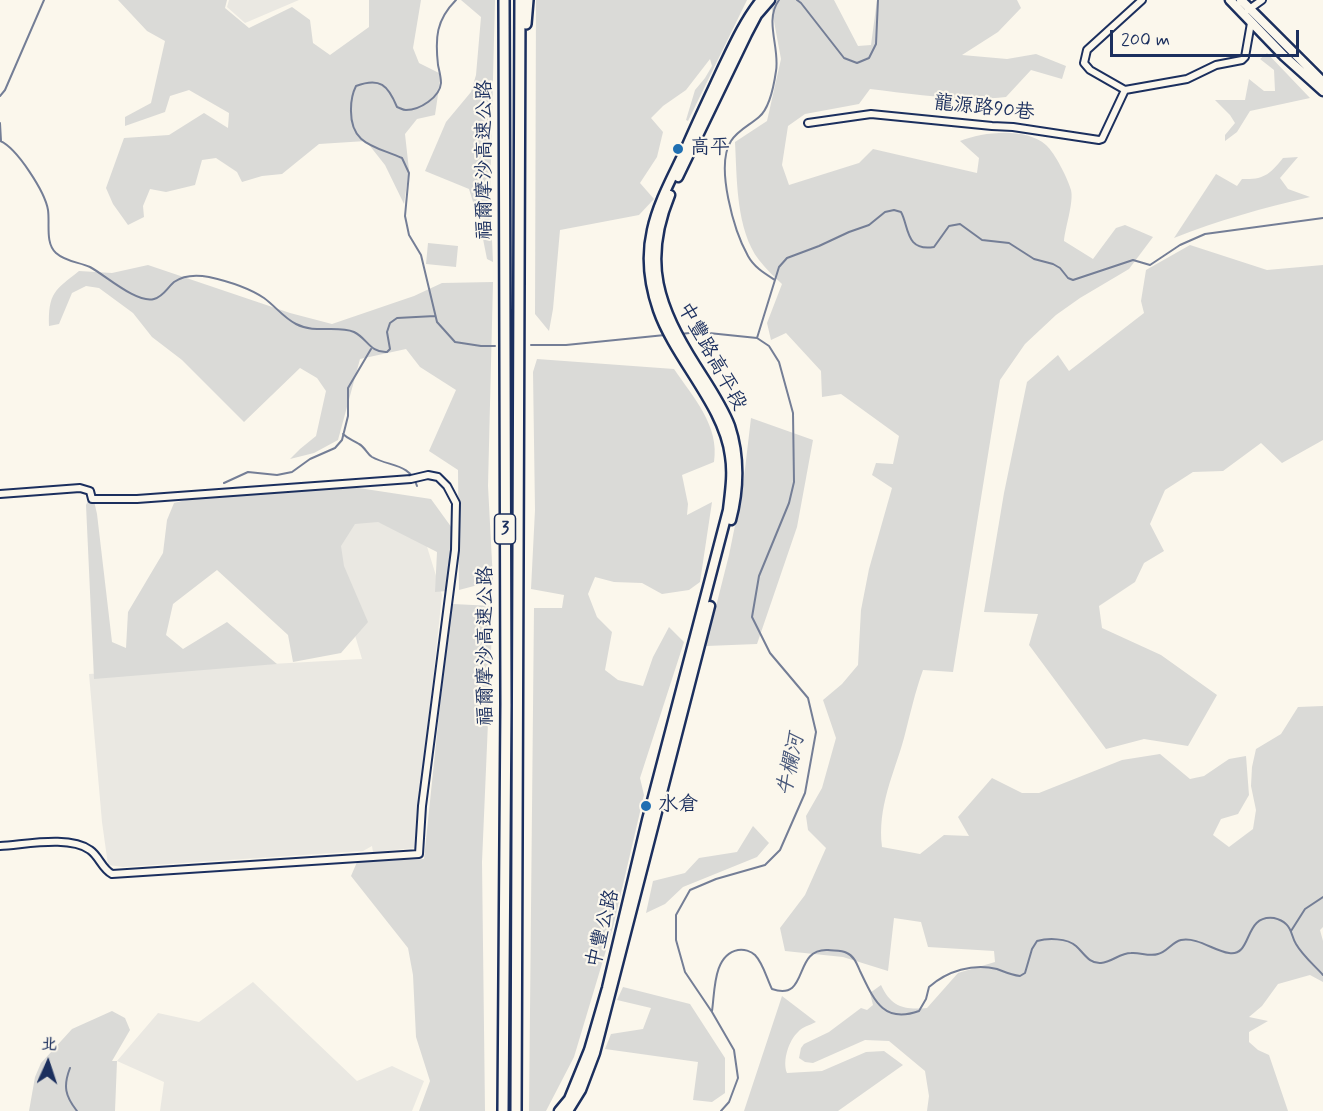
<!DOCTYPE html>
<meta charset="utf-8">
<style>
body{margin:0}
#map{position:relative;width:1323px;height:1111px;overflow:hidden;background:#fbf7ec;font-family:Mynerve,"LXGW WenKai TC",sans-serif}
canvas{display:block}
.north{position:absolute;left:18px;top:1033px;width:60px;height:60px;-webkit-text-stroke:4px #fbf7ec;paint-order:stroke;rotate:3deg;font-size:16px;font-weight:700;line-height:24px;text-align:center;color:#1b2f5e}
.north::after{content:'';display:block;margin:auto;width:21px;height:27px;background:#1b2f5e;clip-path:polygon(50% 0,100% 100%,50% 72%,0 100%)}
.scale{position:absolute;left:1110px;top:30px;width:189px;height:27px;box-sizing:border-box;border:3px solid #1b2f5e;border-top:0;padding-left:8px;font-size:18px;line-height:21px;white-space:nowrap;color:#1b2f5e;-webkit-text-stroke:4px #fbf7ec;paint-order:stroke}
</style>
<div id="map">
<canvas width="1323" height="1111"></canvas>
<div class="north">北</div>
<div class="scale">200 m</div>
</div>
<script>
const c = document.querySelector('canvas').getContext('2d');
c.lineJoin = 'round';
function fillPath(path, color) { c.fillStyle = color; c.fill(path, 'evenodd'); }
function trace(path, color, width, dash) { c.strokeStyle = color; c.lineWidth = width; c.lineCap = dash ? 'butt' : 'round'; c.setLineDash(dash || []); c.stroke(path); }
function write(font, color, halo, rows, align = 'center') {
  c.font = font + ' Mynerve,"LXGW WenKai TC",sans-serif'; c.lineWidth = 4.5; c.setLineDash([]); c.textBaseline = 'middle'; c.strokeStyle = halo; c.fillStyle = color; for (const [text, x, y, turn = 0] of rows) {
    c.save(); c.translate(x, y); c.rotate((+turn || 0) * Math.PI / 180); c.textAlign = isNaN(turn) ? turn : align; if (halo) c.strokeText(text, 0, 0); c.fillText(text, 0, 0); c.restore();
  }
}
fillPath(new Path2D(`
 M229 0H299L245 23 227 7Z
 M360 516 424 537 442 595 415 848 373 852 372 846 363 851 123 867 108 865 102 822 89 674 362 659 329 547Z
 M253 982 357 1081 392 1066 424 1081 412 1111H160L164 1082 117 1061 158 1013 199 1022Z`), '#eae8e2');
fillPath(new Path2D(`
 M118 0H227L225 8 249 28 292 7 310 20 313 43 330 55 369 27V0H421L413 48 419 63 441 74 435 115 417 119 405 134 409 170 404 204 385 165 366 141 319 144 282 174 262 176 242 182 237 172 216 158 202 160 195 185 166 192 150 189 143 206 144 217 128 225 113 204 106 188 124 138 169 135 204 113 228 128 229 113 189 90 170 96 165 112 125 126V117L151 103 165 41 147 31Z
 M461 0H495L490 196 493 262 487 259 480 224 469 189 425 171 446 122 471 92 476 75 481 17Z
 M536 0H747L688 121 686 120 695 90 705 78 712 66 710 59 686 90 663 106 651 118 663 132 657 157 640 183 654 199 639 215 560 230 553 309 549 331 535 314Z
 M779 0H834L858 46 871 45 877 0H1017L1021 8 998 32 962 55 1007 59 1036 54 1066 66 1062 79 1031 70 1006 97C961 102 914 94 870 89L859 104 805 114 788 126 782 165 789 185 859 163 873 149 977 173 979 158 960 141C984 132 1025 127 1046 145 1055 153 1068 179 1071 190 1074 202 1065 228 1064 241L1093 259 1116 228 1125 225 1153 237 1129 269 1080 298 1056 315 1025 344 1000 380 953 672 923 670C915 692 910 715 904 738 894 774 877 807 882 847L920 854 944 835 969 836 958 817 992 778 1022 793H1039L1122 760 1160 754 1190 779 1204 776 1229 759 1246 756 1249 795 1238 814 1221 819 1213 835 1229 847 1253 829 1256 810 1251 786 1252 767 1256 749 1281 734 1298 707 1323 706V927L1320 930 1323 941V982L1310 975 1278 984 1262 1006 1249 1017 1268 1021 1249 1032V1042L1258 1050 1269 1055 1288 1111H927L929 1096 925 1071 889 1041 865 1040 813 1063 805 1062 799 1058 801 1048 804 1044 829 1032 861 1008 867 1010 873 1005 870 993 881 985C891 1007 904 1010 927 1008L958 973 995 962 994 951 928 947 921 922 894 918 888 971 843 957 785 951 780 928 805 895 826 848 808 830 806 816 822 788 836 738 823 700 842 684 858 665 861 610 869 569 892 488 872 475 876 463 893 464 899 436 841 394 822 397 821 371 786 333 771 340 767 323 782 284C774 277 766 269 759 260 736 230 737 179 735 142L767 121 781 59 771 5Z
 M1267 53 1310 98 1250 111 1237 132 1225 141V135L1235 123 1230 115 1215 100H1245L1249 79 1264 91H1275L1274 70 1260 59Z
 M1298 157 1280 178 1288 189 1310 197C1263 208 1219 220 1174 238L1216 174 1237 186 1242 179C1264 180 1270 174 1283 158Z
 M428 243 458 246 456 267 426 264Z
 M1190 245 1267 270 1323 265V440L1282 463 1261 443 1223 471 1193 472 1165 490 1150 524 1164 551 1144 563 1135 582 1099 606 1102 628 1161 655 1217 695 1188 746 1144 739 1106 749 1029 645 1038 614 984 612 1004 493 1027 382 1058 355 1069 371 1144 313 1141 301 1146 270Z
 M148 265 290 313 332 324 414 296 442 283 493 282 488 486 493 581 459 590 458 470 429 451 456 390 420 367 406 349 360 359 338 440 314 453 290 459 300 449 316 436 326 391 317 378 300 368 244 422 182 360 152 337 133 313 99 288 86 286 72 293 59 324 49 326C48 293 55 290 79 271L112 273Z
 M537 359 674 369C693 397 720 426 714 462L682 475 688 504 687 515 712 502 700 582 689 590 662 594 642 583 614 582 595 577 588 594 597 617 612 632 605 670 618 680 643 686 653 657 669 627 684 642 640 778 644 795 613 927 574 1057 546 1111H529L534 608H562L564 595 531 589 535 510 533 372Z
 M751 418 813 440 797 527 757 644 706 646 729 555 743 486Z
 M339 485 431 499 452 528 447 591 435 592 437 552 378 522 355 524 341 546 344 566 368 622 341 653 293 662 288 635 217 570 173 604 166 635 183 649 227 622 277 664 94 679 86 505 92 492 97 514 112 642 126 648 128 612 163 553 167 520 174 503 213 493Z
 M453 604 493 606 482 862 485 1111H419L430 1081 416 1037 413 975 408 948 351 876 357 862 424 859 449 618Z
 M753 826 769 843 757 857 683 887 665 904 646 913 653 881 685 873 699 858 737 852Z
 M623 987 690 1004 725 1058V1093L712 1102 693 1100 698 1062 605 1049 611 1034 643 1029 651 1008 617 1000Z
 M782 996 816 1022C810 1025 802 1027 798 1032 789 1040 782 1061 787 1073L822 1071 866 1052 884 1051 903 1065 838 1111H744Z
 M112 1011 125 1018 130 1030 112 1061H117L115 1111H29L35 1077 41 1063 72 1029Z`), '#dadad7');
trace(new Path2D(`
 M456 0C436 20 435 38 438 65 439 70 441 77 441 83 440 97 420 110 406 110 403 110 400 108 397 107 388 85 380 77 356 86 352 94 351 100 351 109 350 145 375 146 402 158L409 173 405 216 409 235 421 255 437 322 455 342 481 346H495
 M797 0 801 3 844 58 857 63 869 58 876 44 878 0
 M0 96 5 90 44 0
 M0 123 1 141
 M0 141C17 148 45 192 48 210 50 224 45 243 56 253 66 262 79 262 90 267 105 275 137 304 154 299 164 296 166 289 174 282 184 275 198 275 209 277 227 281 249 288 264 298 275 306 284 318 296 324 315 334 337 325 354 332 367 338 370 353 387 352L390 349 387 332 390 323 397 318 435 316
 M775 280C764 273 754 267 748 256 734 231 715 166 731 141 738 130 750 125 759 117 770 108 774 85 776 71 780 47 764 21 779 0
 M680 334 699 332 757 338 769 346 779 362 793 413 794 482 789 503 759 576 752 617 770 653 808 698 816 732 805 793 780 850 765 865 716 879 690 890 676 915V940L685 972 712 1012 734 1050 738 1078 729 1102 721 1111
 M757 338 779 267 787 258 819 246 849 232 869 225 885 212 894 210 901 212C909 226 905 252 934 247L949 226 960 224 982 240 1009 243 1034 259 1053 264 1060 268 1068 278 1073 280 1133 260 1150 265 1180 245 1205 234 1323 218
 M531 345H566L665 335
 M343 434C348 439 353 440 359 444 365 447 367 454 372 457 390 467 410 463 417 486
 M224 483 248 472 277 475 292 472 310 459 335 448 342 440 348 416V388L371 349
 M1291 931 1305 909 1323 897
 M712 1011C715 991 713 955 738 950 744 949 751 951 755 955 763 963 767 979 772 989 810 1002 792 948 828 950 834 951 841 950 847 953 854 956 857 964 860 971 874 1000 883 1024 919 1011L926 999 929 987C947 971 973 963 997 969 1005 972 1011 975 1020 976L1025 973 1032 949 1037 941C1048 938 1067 938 1076 946 1084 953 1089 964 1101 963 1112 962 1120 953 1131 953 1140 952 1149 957 1158 954 1167 952 1172 942 1181 940 1198 937 1214 951 1229 953 1253 957 1243 914 1274 918 1278 919 1283 921 1286 924 1292 929 1292 938 1296 944 1303 956 1314 965 1323 975
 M70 1068C63 1086 65 1096 77 1111`), '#747e96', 2);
const minor = new Path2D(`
 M1142 0 1087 50 1084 63 1090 70 1125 90 1187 79 1216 65 1242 60 1245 57 1251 23
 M1248 10 1262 0
 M808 123 871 114 992 126 1013 127 1099 140 1102 139 1125 90
 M0 494 80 488 90 491 92 499H137L411 479 428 475 438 477 447 486 456 503 455 550 422 806 419 854 112 874C102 869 99 856 90 850 69 835 24 845 0 846`);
const major = new Path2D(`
 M1230 0 1284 56 1323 91
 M1241 0 1323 82
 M678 177 747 34 757 15 770 0
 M670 195C642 263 659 307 696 366 708 385 722 405 730 426 740 456 739 490 731 520
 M559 1111 569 1099 589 1050 607 988 647 820 728 510C730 492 733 474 730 456 724 406 675 359 658 310 649 284 646 256 652 230 658 202 673 176 685 150 697 122 710 95 723 67 734 44 745 20 761 0
 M568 1111 581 1090 595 1053 710 606`);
const highway = new Path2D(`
 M526 24 528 0
 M503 1111 506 704 504 0
 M516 1111 520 0`);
trace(minor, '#1b2f5e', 10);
trace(major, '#1b2f5e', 13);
trace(highway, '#1b2f5e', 14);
trace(minor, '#fbf7ec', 6);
trace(major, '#fbf7ec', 8);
trace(highway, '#fbf7ec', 9);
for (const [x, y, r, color] of [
 [678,149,6,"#1f6fb2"],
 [646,806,6,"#1f6fb2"]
]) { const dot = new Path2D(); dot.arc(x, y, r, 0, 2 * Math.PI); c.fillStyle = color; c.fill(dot); trace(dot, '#fbf7ec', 2); }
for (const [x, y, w] of [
 [505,529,21]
]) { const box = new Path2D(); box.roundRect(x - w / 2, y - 15, w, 30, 4.5); c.fillStyle = '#fbf7ec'; c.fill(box); trace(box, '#1b2f5e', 1.5); }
write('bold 18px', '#1b2f5e', null, [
 ["3",505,529]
]);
write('20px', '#1b2f5e', '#fbf7ec', [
 ["龍源路90巷",984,109,6],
 ["福爾摩沙高速公路",486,160,-90],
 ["中豐路高平段",711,357,61],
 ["福爾摩沙高速公路",487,646,-90],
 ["中豐公路",604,929,-76]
]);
write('20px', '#1b2f5e', '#fbf7ec', [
 ["高平",690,149],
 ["水倉",658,806]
], 'left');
write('italic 21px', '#47577a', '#fbf7ec', [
 ["牛欄河",792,765,-78]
]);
</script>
